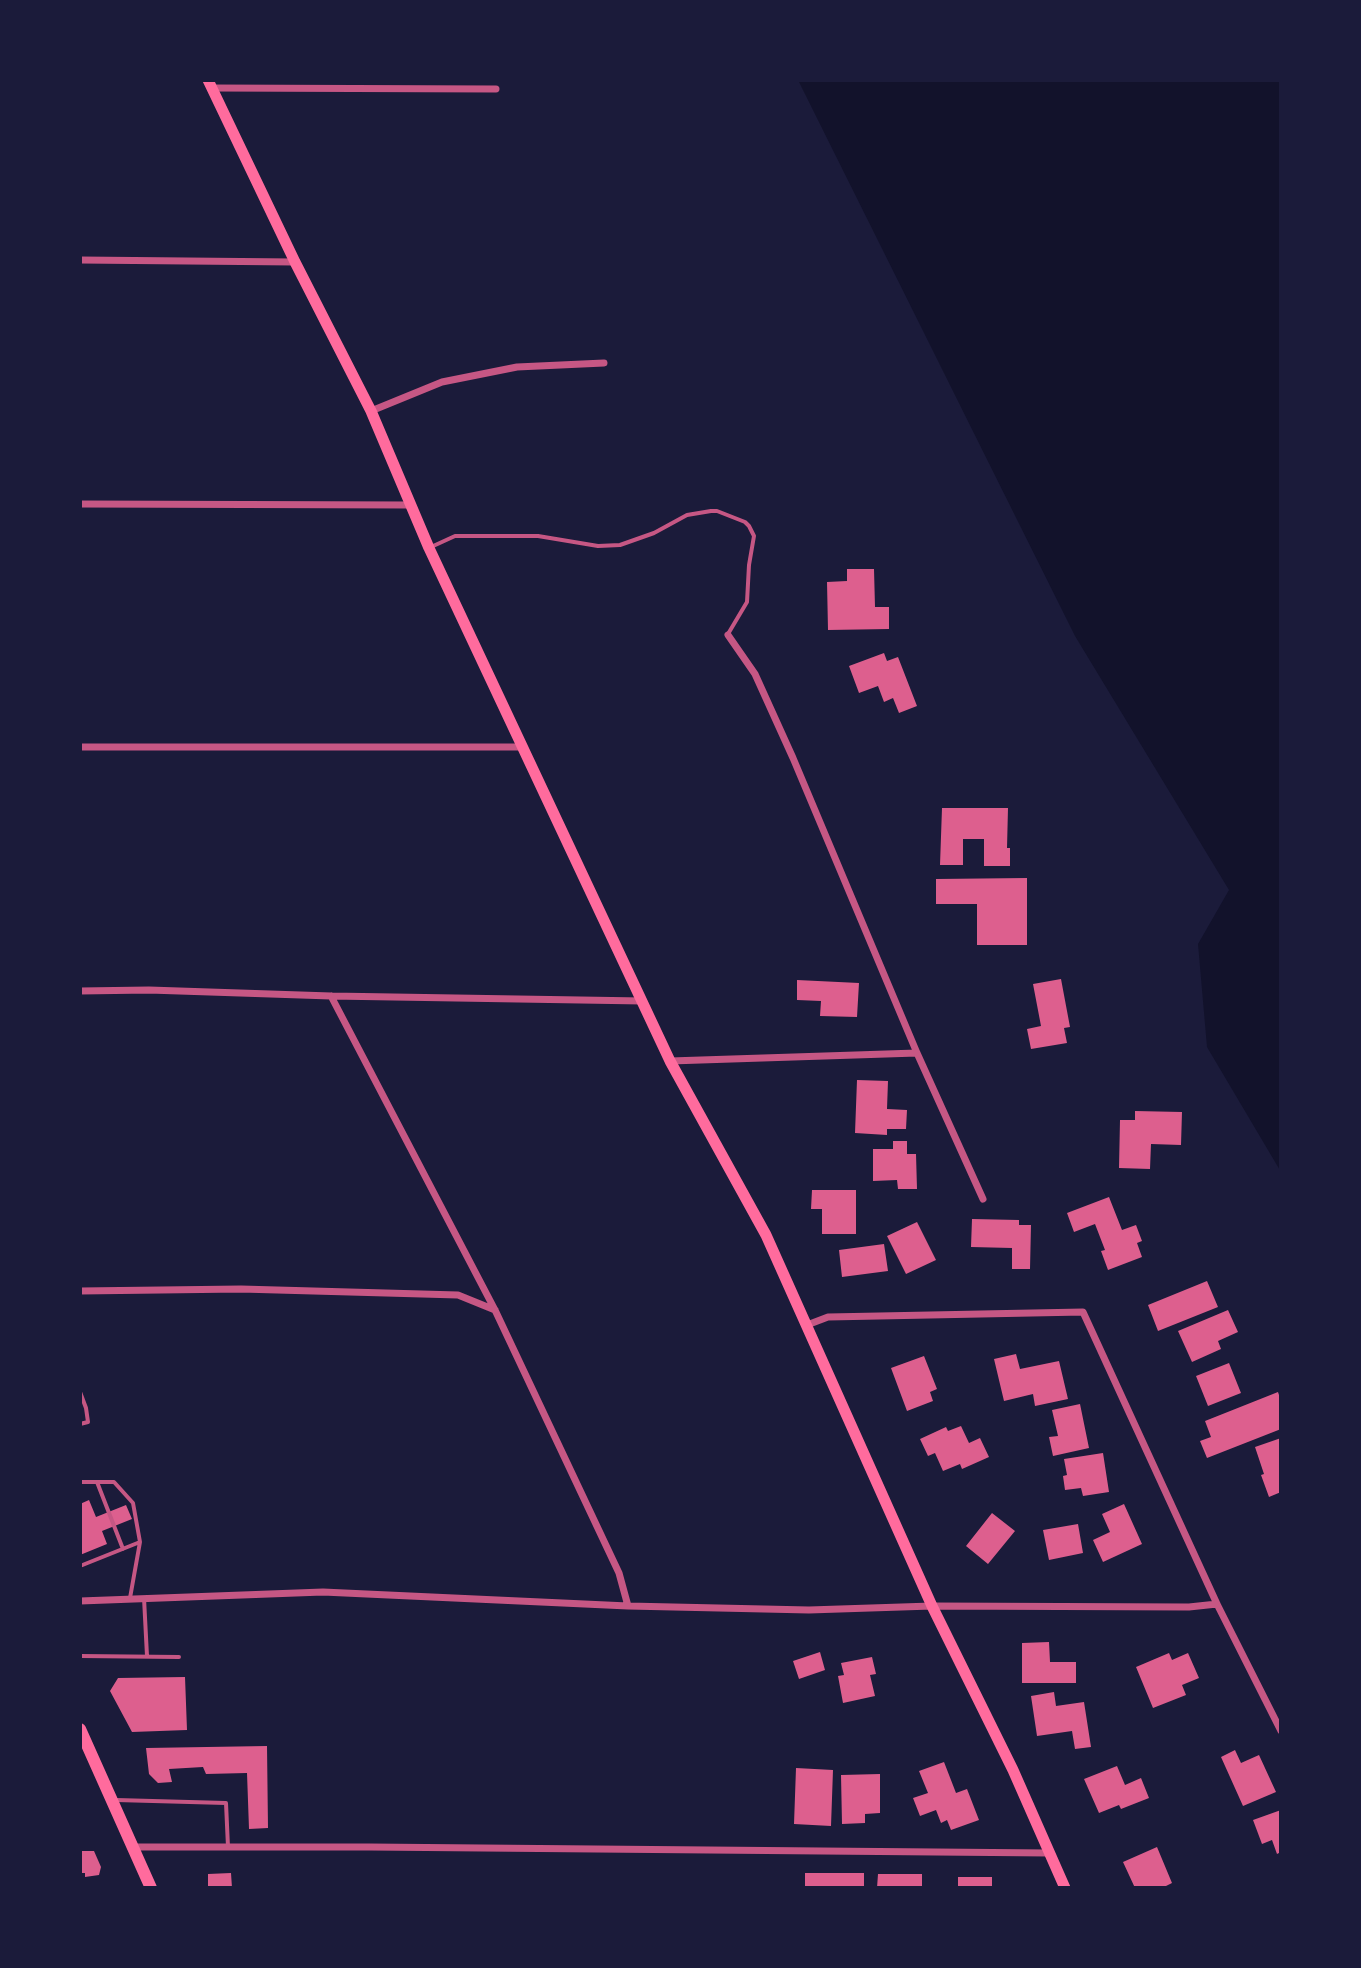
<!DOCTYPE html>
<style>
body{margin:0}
#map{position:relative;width:1361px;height:1968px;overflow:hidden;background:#1b1b3a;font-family:Raleway,sans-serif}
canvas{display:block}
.frame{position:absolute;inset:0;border:82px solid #1b1b3a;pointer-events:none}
</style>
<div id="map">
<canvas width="1361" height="1968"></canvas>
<div class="frame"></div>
</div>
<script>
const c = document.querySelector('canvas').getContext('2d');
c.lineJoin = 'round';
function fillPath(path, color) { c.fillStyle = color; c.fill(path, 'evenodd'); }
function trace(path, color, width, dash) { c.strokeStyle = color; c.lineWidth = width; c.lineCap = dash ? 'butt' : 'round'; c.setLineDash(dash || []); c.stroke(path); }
fillPath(new Path2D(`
 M798 80H1281V1172L1207 1047 1198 944 1229 890 1075 636Z`), '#12122b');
fillPath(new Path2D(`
 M847 569H874L875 607H889V629L828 630 827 582 847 581Z
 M884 653 887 661 898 657 917 706 899 713 893 698 884 702 878 686 859 693 849 666Z
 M942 808H1008L1007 848H1010V866H984V839H963V865H940Z
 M1027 878V945H977V904H936V879Z
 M1061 979 1070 1027 1064 1028 1067 1043 1031 1049 1027 1029 1041 1026 1033 984Z
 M797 980 859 983 857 1017 820 1016 821 1001 797 1000Z
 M857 1080 888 1081 887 1109 907 1110 906 1129H887V1135L855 1133Z
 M1135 1111 1182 1112 1181 1145 1151 1144 1150 1169 1119 1168 1120 1120H1135Z
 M893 1141H907V1154H916L917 1189H898L897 1180 873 1181V1149H893Z
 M812 1190H856V1234H822V1209H811Z
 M1109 1197 1122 1230 1136 1225 1142 1241 1137 1243 1142 1257 1108 1270 1101 1251 1105 1250 1095 1224 1074 1232 1067 1213Z
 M972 1219 1019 1220V1225H1031L1030 1269H1012V1248L971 1247Z
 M917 1222 936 1260 906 1274 887 1236Z
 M884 1244 888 1271 842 1277 839 1250Z
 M1207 1281 1218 1307 1158 1331 1148 1305Z
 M1228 1310 1238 1332 1218 1341 1221 1349 1192 1362 1178 1331Z
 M1016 1354 1020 1369 1059 1361 1068 1399 1035 1406 1033 1394 1004 1401 994 1359Z
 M924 1356 937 1389 930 1392 933 1401 907 1411 891 1368Z
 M1229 1363 1241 1393 1208 1406 1196 1376Z
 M1278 1392 1281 1401V1429L1207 1458 1200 1441 1211 1437 1205 1421Z
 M1080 1404 1089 1448 1053 1456 1049 1437 1058 1436 1052 1410Z
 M961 1426 969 1443 980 1438 989 1457 962 1469 960 1464 943 1471 935 1453 928 1456 920 1439 946 1427 948 1431Z
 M1281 1438V1492L1269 1497 1261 1475 1264 1474 1255 1447Z
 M1103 1453 1109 1492 1083 1496 1081 1488 1065 1490 1063 1476 1067 1475 1064 1459Z
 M89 1500 96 1517 126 1505 132 1519 102 1531 107 1544 80 1555V1504Z
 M1124 1504 1142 1544 1103 1562 1093 1540 1110 1532 1102 1514Z
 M992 1513 1015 1531 988 1564 966 1546Z
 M1078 1524 1083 1553 1049 1560 1043 1530Z
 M1049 1642 1050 1662H1076V1683H1022V1643Z
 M820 1652 825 1670 799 1679 793 1661Z
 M1169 1653 1172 1660 1188 1653 1199 1678 1182 1685 1186 1695 1153 1708 1136 1667Z
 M872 1657 876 1674 870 1675 875 1696 843 1703 838 1676 844 1675 841 1663Z
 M185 1677 187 1730 132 1732 110 1691 118 1678Z
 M1054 1692 1056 1706 1084 1702 1091 1747 1075 1749 1072 1731 1037 1736 1031 1696Z
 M267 1746 268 1828 249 1829 247 1773 206 1774 203 1767 169 1769 172 1782 158 1783 149 1774 146 1748Z
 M1235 1750 1241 1763 1259 1755 1276 1792 1243 1806 1221 1757Z
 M944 1762 956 1793 967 1789 979 1820 951 1830 947 1820 941 1823 936 1810 920 1816 913 1798 928 1793 919 1771Z
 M1117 1766 1125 1785 1141 1778 1149 1798 1121 1809 1119 1805 1099 1813 1084 1779Z
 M796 1768 833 1770 831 1826 794 1824Z
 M880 1774V1813L865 1814V1823L842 1824 841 1775Z
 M1281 1810V1852L1277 1854 1272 1840 1262 1844 1253 1820Z
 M1157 1847 1172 1883 1162 1888H1135L1123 1862Z
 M80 1851H94L101 1867 99 1875 85 1877V1873H80Z
 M231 1873 232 1888H208V1874Z
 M805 1873H864V1888H805Z
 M878 1874H922V1888H877Z
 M958 1877H992V1888H958Z`), '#dd5f8e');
trace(new Path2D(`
 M431 547 455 536H538L598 546 620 545 654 533 687 515 711 511H717L745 522 749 526 754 536 749 565 747 602 728 634
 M80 1392 86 1408 88 1422 80 1424
 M80 1482H114L133 1503 140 1542 80 1566
 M97 1482 123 1549
 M130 1598 140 1542
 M144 1598 147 1656
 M80 1656 179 1657
 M116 1800 226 1803 228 1847`), '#c65784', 4);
trace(new Path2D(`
 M212 88 496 89
 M80 260 295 262
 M371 411 442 382 517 367 604 363
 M80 504 411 505
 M728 635 755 674 793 758 917 1053 983 1199
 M80 747H522
 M80 991 149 990 331 996 643 1001
 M331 996 495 1310 619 1573 628 1606
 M670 1061 917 1053
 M80 1291 241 1289 458 1295 495 1310
 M807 1325 828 1317 1083 1312 1217 1604 1281 1731
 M80 1601 323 1592 628 1606 809 1610 932 1606 1189 1607 1217 1604
 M132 1847H369L1049 1853`), '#c65784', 7);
trace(new Path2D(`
 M208 80 295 262 371 411 429 548 670 1061 766 1235 932 1606 1013 1770 1065 1888`), '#ff6b9d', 11);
trace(new Path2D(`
 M80 1729 151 1888`), '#ff6b9d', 12);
</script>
